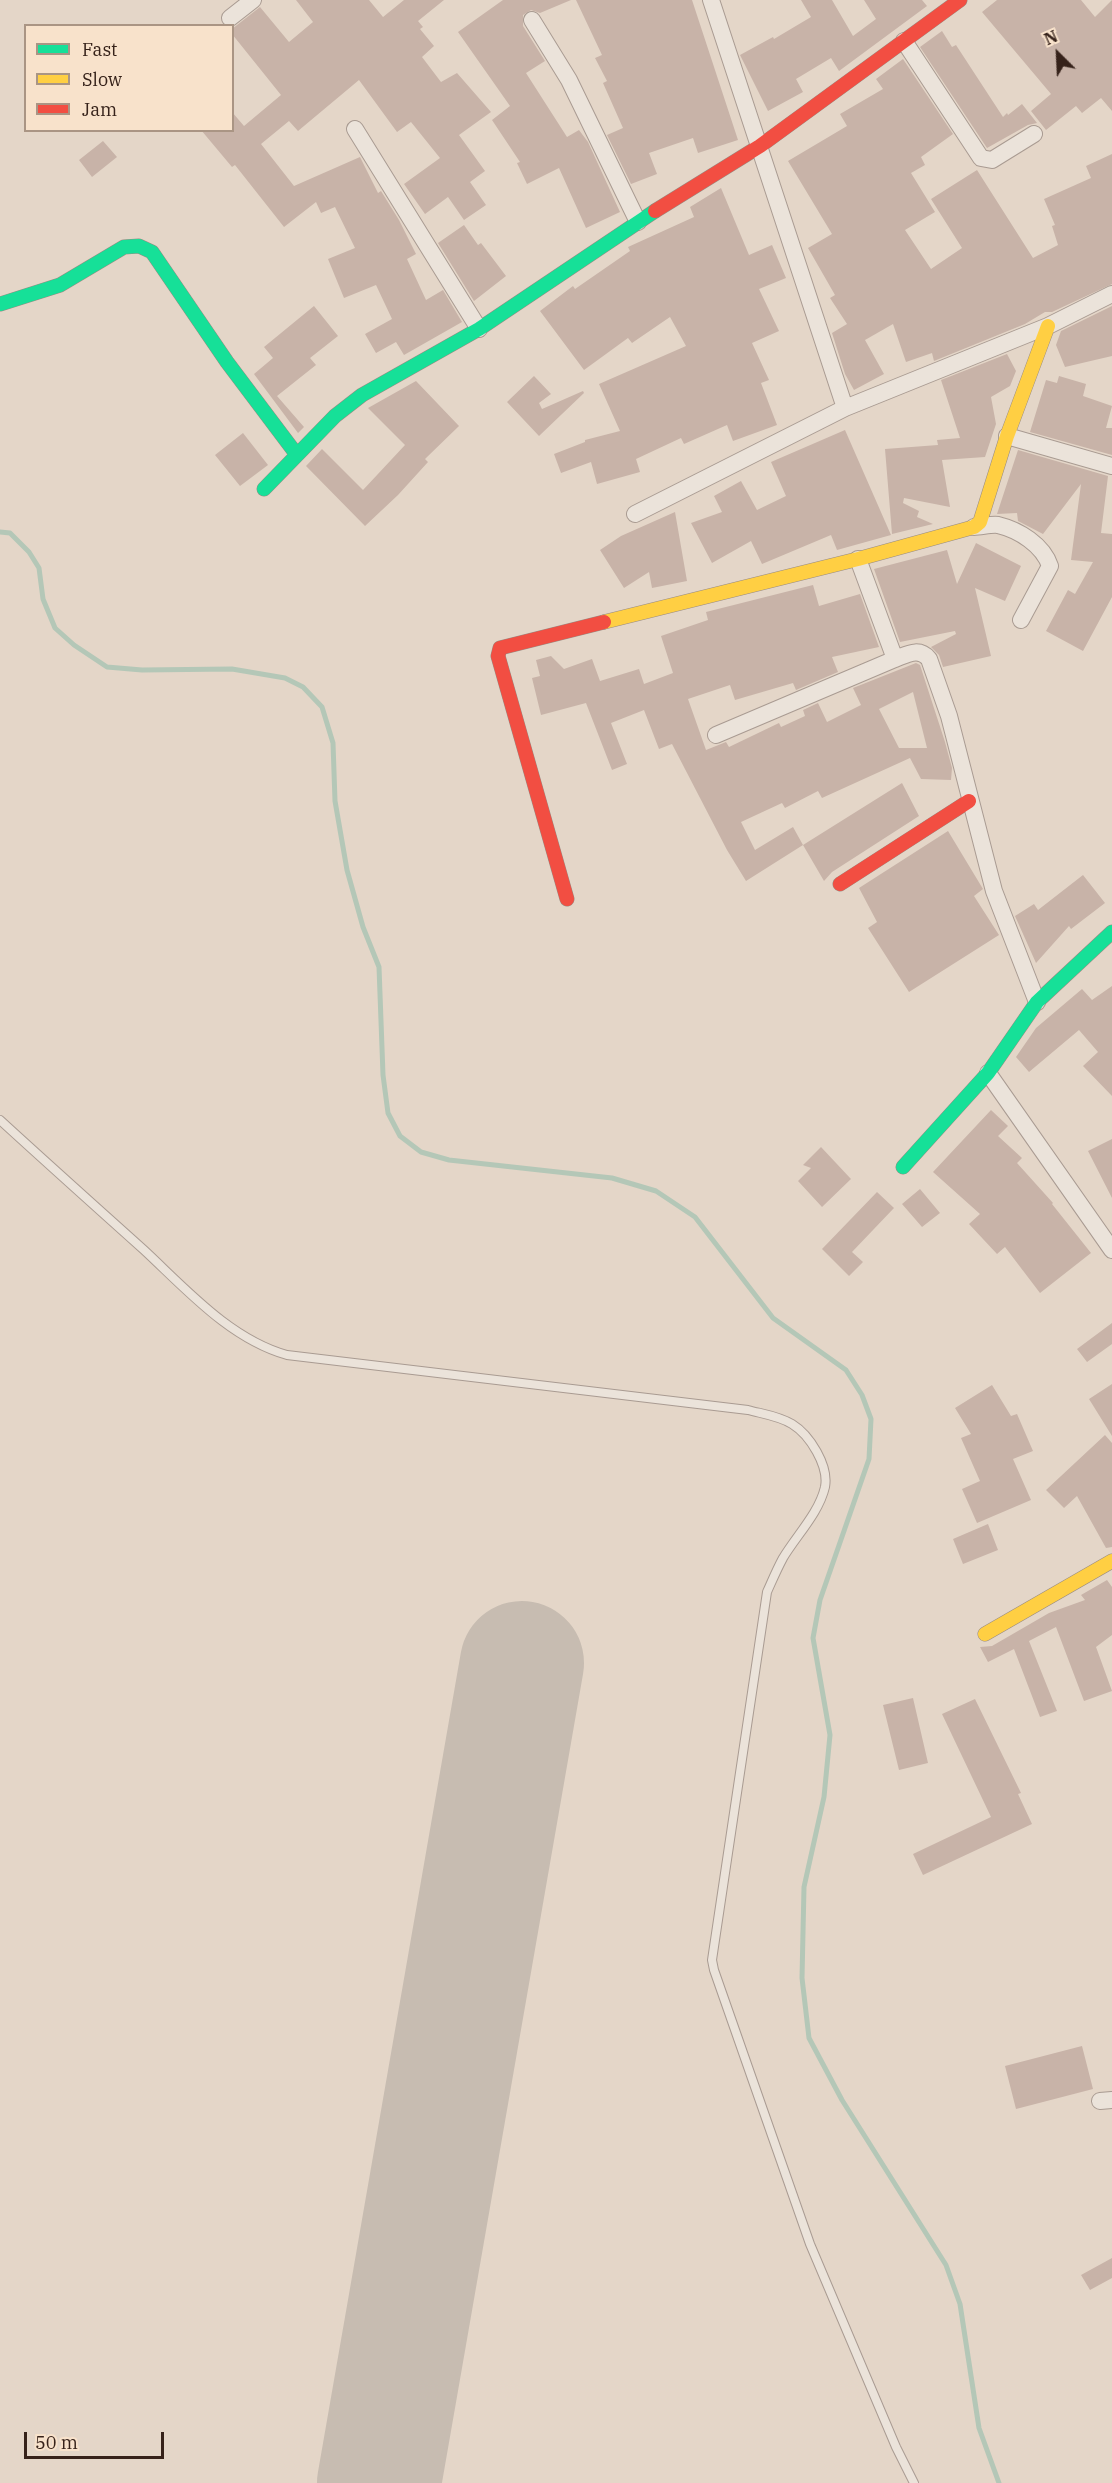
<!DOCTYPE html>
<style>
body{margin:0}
#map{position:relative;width:1112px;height:2483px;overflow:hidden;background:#e4d6c8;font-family:"IBM Plex Serif",serif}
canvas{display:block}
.legend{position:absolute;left:24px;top:24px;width:210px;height:108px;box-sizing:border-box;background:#f8e2cb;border:2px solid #aa9584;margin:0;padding:8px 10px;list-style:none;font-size:18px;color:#36221a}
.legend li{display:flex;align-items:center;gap:12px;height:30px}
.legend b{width:30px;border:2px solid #aa9584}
.north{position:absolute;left:1028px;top:24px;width:60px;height:60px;-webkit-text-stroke:4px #f8e2cb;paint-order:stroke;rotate:336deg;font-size:16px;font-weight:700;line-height:24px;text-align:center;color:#36221a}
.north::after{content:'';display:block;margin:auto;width:21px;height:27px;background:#36221a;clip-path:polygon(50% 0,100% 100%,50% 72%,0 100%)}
.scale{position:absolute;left:24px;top:2432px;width:140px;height:27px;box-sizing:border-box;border:3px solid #36221a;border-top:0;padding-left:8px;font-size:18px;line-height:21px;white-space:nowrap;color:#36221a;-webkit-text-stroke:4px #f8e2cb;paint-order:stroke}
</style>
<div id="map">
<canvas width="1112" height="2483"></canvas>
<ul class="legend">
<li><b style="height:8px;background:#16e098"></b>Fast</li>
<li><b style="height:8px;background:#ffcf43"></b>Slow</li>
<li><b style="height:8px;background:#f24e42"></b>Jam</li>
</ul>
<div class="north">N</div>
<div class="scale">50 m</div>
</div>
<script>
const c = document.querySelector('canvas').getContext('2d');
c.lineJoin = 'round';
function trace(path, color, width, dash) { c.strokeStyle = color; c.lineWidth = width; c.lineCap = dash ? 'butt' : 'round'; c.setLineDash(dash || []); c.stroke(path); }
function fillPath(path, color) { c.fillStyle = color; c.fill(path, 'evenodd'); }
trace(new Path2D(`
 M0 532 10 533 29 552 39 568 43 599 55 628 74 645 107 667 142 670 232 669 285 678 303 687 322 707 333 743 335 801 347 870 363 927 379 967 383 1075 388 1113 400 1136 421 1152 449 1160 612 1178 656 1191 695 1217 773 1318 846 1370 862 1395 871 1419 869 1459 820 1600 813 1638 830 1735 824 1797 804 1887 802 1978 809 2038 842 2100 946 2265 960 2304 979 2428 999 2483`), '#b4c7b7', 5);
trace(new Path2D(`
 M379 2483 522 1663`), '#c7bcb1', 124);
fillPath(new Path2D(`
 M296 0H369L383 17 404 0H444L418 21 423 27 420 29 434 46 422 57 441 82 457 73 491 112 459 135 485 171 470 182 486 205 464 220 448 197 425 214 404 184 440 158 411 122 397 132 359 80 298 131 289 121 261 144 294 186 360 157 378 193 381 191 399 220 416 254 407 259 426 300 443 290 462 322 404 355 396 342 376 353 365 334 392 319 376 285 344 298 328 259 355 248 335 207 321 213 316 202 284 227 235 165 232 167 201 130H232V112L244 126 281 95 232 34V29L260 7 289 42 313 22Z
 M503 0H571L540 13 531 10 523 15V26L545 61 526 73 567 137 579 130 588 142 620 212 586 228 559 168 527 184 517 163 520 162 492 120 510 106 458 32Z
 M576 0H692L738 140 698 153 693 138 649 153 657 174 631 184 607 135 623 128 603 83 607 81 595 58 602 55Z
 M801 0H832L853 36 876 19 864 0H922L927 6 839 71 831 58 796 79 803 92 768 111 740 55 773 37 774 39 811 17Z
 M997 0H1081L1095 17 1112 0V111L1101 98 1082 113 1076 106 1046 130 1031 111 1051 94 982 12Z
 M942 31 952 47 956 45 1003 117 1007 113 1008 115 1022 104 1037 123 1028 125 987 148 920 47Z
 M903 59 953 134 921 157 925 165 911 173 935 212 905 230 931 269 962 248 931 199 977 170 1033 258 1058 245 1052 226 1055 225 1044 199 1091 178 1086 166 1112 154V284L1052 312H1045L1025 324 934 361 932 353 906 362 893 324 865 340 884 374 854 390 845 374 832 333 847 324 830 298 835 295 808 248 832 234 788 161 847 126 840 114 883 89 876 79Z
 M103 141 117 157 92 177 79 160Z
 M721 188 749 255 772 245 786 278 759 289 779 331 752 343 769 380 761 383 777 425 733 441 727 425 684 444 681 438 636 459 640 472 597 484 591 462 561 473 554 454 585 442V440L620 431 599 384 686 346 670 317 632 343 628 338 584 370 540 311 573 286 575 289 630 251 628 247 694 217 690 207Z
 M464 225 478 245 481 243 506 276 474 301 438 243Z
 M314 306 338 336 310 358 316 365 277 396 304 427 298 433 254 374 273 358 264 347Z
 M1112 306V356L1065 367 1056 345 1061 331Z
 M1007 354 1016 371 1010 386 991 397 996 424 985 457 942 460 950 507 904 498 903 503 919 511 917 517 933 524 892 534 885 449 938 445 937 440 960 438 941 380Z
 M534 376 551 394 539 403 542 409 583 391 584 393 539 436 507 402Z
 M1059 376 1086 384 1083 396 1112 406 1106 428H1112V455L1030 432 1046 380 1057 383Z
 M416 381 459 426 425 459 428 462 398 495 365 526 306 466 322 449 363 490 405 445 368 408Z
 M845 430 891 535 837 550 831 535 762 564 751 541 712 563 691 523 722 512 714 496 741 481 757 510 786 496 771 462Z
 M243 433 268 465 240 486 215 455Z
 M1018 450 1108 476 1101 533 1112 534V597L1083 651 1046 631 1068 590 1075 594 1093 562 1071 560 1081 484 1043 534 1018 521 1017 513 997 514Z
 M675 512 687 581 652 588 649 572 624 588 600 550 621 536Z
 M976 543 1021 566 1005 601 975 588 991 656 943 667 939 655 931 647 956 634 955 631 900 642 874 569 947 550 957 584Z
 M813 585 819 606 860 594 879 647 832 657 838 672 796 690 793 683 735 700 730 685 688 699 706 750 726 742 729 747 779 723 781 727 805 716 803 710 818 703 827 722 861 705 853 688 916 663 920 665 945 742 952 768 951 780 921 779 910 758 822 798 818 791 785 808 782 803 741 822 755 850 793 827 803 845 746 881 727 850 672 744 659 749 644 710 611 723 627 764 612 770 586 703 541 715 532 678 540 676 536 660 551 656 564 669 592 659 600 681 639 669 644 684 673 673 661 636 708 620 706 612ZM913 692 927 748H899L879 709Z
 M902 783 919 816 832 872 824 881 803 845Z
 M948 831 983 889 974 896 999 935 909 992 868 928 877 922 859 888Z
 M1083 875 1105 903 1071 929 1069 926 1036 963 1015 916 1034 904 1038 910Z
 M1112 986V1096L1083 1066 1098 1052 1079 1030 1029 1072 1016 1057 1036 1028 1082 989 1092 1000Z
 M991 1110 1008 1126 998 1136 1022 1158 1017 1163 1053 1203 1052 1204 1091 1253 1040 1293 1005 1247 997 1254 969 1224 980 1214 933 1172Z
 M1112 1139V1198L1088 1151Z
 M821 1147 851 1179 822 1207 798 1181 811 1168 803 1165Z
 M920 1189 940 1213 922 1227 902 1204Z
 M877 1192 894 1208 852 1252 863 1262 849 1276 822 1249Z
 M1112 1323V1344L1087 1362 1077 1349Z
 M1112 1384V1436L1089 1399Z
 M992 1385 1011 1416 1017 1414 1033 1451 1013 1459 1031 1500 977 1523 962 1489 980 1481 961 1438 971 1434 955 1408Z
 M1105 1435 1112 1443V1547L1106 1548 1077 1496 1064 1508 1046 1490Z
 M988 1524 998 1550 963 1564 953 1539Z
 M1107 1580 1112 1587V1635L1096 1647 1112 1691 1084 1701 1056 1627 1029 1641 1057 1711 1040 1717 1014 1649 988 1662 980 1647 992 1646 1049 1613 1085 1600 1081 1595Z
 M913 1698 928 1763 899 1770 883 1705Z
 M975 1699 1021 1793 1018 1794 1032 1824 923 1875 913 1854 991 1817 942 1714Z
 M1082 2046 1093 2089 1016 2109 1005 2066Z
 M1112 2258V2278L1090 2290 1081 2275Z`), '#c8b3a8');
const lane = new Path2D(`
 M0 1120C48 1164 96 1207 144 1250 186 1289 230 1339 287 1355L748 1410C763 1414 779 1416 792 1424 810 1435 829 1466 825 1487 819 1513 796 1536 783 1558 777 1569 772 1581 767 1592L712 1960 714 1970 810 2244 896 2447 914 2483`);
const street = new Path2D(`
 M711 0 845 408
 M230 18 253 0
 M532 20 569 80 638 222
 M904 41 981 158 992 160 1034 134
 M355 129 479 329
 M1007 436 1112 466
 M635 514 845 408 1048 326 1112 294
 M974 527C981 527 991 524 998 525 1019 530 1043 545 1050 566L1021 620
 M858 559 895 659
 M716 735 895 659C908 654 919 647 929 659L949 716 994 891 1037 1002
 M988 1073 1112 1250
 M1100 2101 1112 2100`);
const fast = new Path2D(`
 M0 304 60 285 124 247 139 246 152 252 227 362 297 455
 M264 489 335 416 362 395 479 329 655 211
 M903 1167 988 1073 1037 1002 1112 932`);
const slow = new Path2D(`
 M604 622 858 559 974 527 980 522 1007 436 1048 326
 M985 1634 1112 1561`);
const jam = new Path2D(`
 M655 211 760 146 960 0
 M840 884 969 801
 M567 899 498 656 500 648 604 622`);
trace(lane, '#a99b92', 10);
trace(street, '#a99b92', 18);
trace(fast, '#988b82', 15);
trace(slow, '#988b82', 15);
trace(jam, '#988b82', 15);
trace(lane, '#ebe3da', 8);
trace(street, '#ebe3da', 16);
trace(fast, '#16e098', 14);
trace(slow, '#ffcf43', 14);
trace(jam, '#f24e42', 14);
</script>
